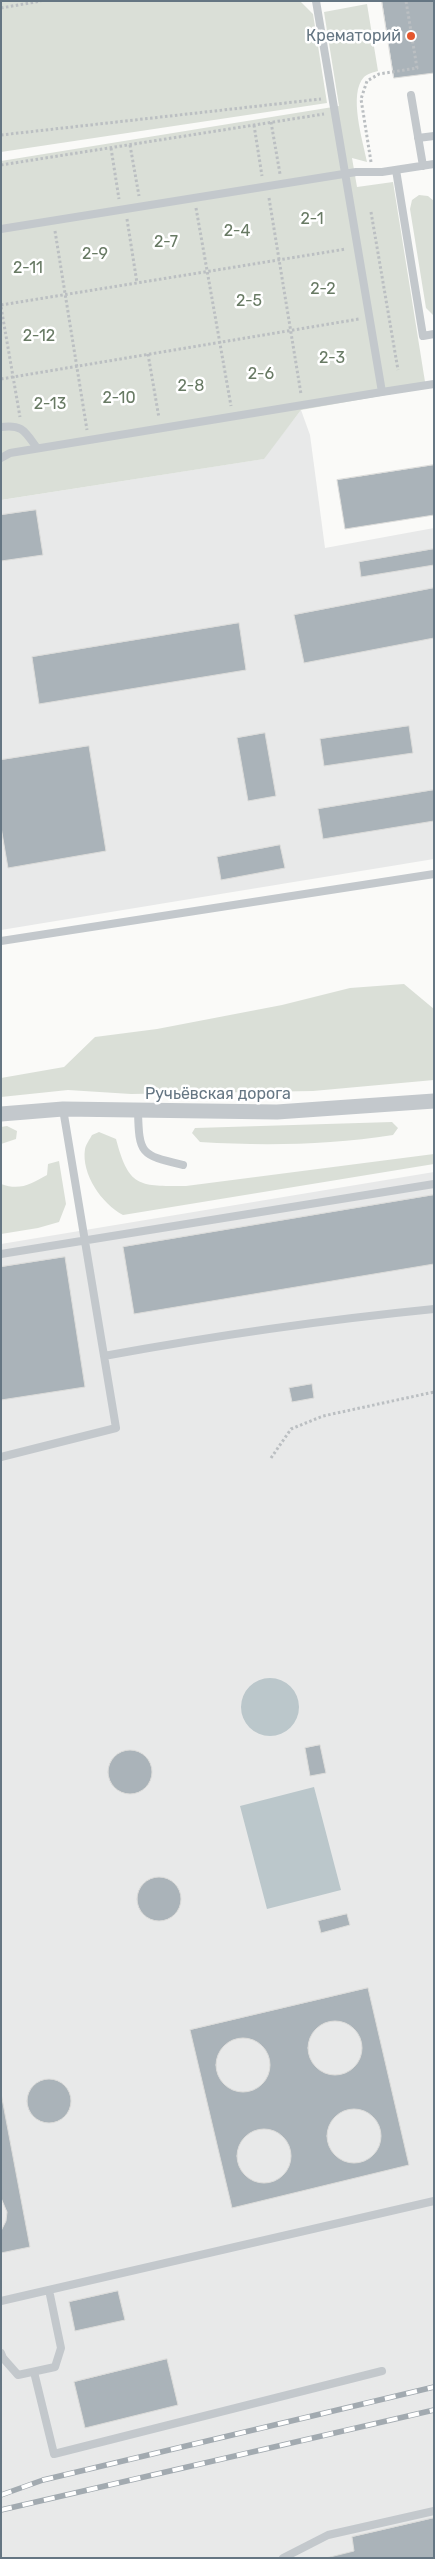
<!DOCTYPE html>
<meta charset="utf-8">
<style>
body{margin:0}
#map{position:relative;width:435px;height:2559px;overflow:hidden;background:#fafaf8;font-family:Rubik,sans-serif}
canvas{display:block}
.frame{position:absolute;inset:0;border:2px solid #657683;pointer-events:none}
</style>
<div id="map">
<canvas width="435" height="2559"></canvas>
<div class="frame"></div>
</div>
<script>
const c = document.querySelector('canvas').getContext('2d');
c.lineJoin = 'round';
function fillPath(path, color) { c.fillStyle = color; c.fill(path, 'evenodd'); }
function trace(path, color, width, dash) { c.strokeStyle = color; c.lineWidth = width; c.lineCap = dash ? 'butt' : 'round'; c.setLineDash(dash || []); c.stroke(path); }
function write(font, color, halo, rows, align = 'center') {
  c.font = font + ' Rubik,sans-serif'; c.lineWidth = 5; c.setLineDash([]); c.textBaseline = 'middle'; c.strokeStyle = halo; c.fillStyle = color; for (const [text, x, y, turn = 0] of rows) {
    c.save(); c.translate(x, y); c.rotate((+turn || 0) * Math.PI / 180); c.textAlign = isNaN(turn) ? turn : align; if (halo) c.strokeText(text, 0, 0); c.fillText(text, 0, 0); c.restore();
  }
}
fillPath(new Path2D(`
 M301 410 310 435 325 548 434 528V859L1 930V500L263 459Z
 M434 1172V2558H1V1244Z`), '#e8e9e9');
fillPath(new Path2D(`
 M1 1H300L313 14 327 103 1 152Z
 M367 4 378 71C374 72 367 74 364 77 348 94 363 141 367 162L352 158 357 187 393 182 426 388 301 410 264 459 1 500V161L339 106 324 12Z
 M419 195 428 196 434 201V316L426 308 410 209 412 200Z
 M404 984 434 1009V1080L313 1091 131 1094 68 1090 1 1097V1078L64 1067 95 1037 157 1029 282 1005 350 988Z
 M392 1122 398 1128 393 1135C329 1145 264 1146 200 1142L192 1133 195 1128Z
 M7 1126 17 1131 16 1139 1 1144V1127Z
 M99 1132 116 1139C129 1188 139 1186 186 1186L434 1154V1164L123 1215C102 1204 81 1174 85 1149 86 1144 90 1139 92 1135Z
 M59 1161 66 1204 59 1222 38 1228 1 1234V1184C20 1191 31 1184 47 1175L48 1164Z`), '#dadfd7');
fillPath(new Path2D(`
 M241 1707a29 29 0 1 1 58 0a29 29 0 1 1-58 0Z
 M314 1787 341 1890 267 1909 240 1806Z`), '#bbc7cb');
const building = new Path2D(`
 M382 1H434V73L394 78Z
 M434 465V515L345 529 337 480Z
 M36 510 43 555 1 561V515Z
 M434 549V565L361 577 359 562Z
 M434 588V638L304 663 294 615Z
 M239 623 246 670 39 704 32 657Z
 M409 726 413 753 324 766 320 739Z
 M265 733 276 796 248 801 237 738Z
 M89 746 106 851 8 868 1 827V760Z
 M434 790V821L323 839 318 809Z
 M280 845 285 868 221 880 217 857Z
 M434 1195V1264L134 1314 123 1247Z
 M65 1257 85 1387 1 1400V1267Z
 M312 1384 314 1398 292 1402 289 1388Z
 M320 1745 326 1773 310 1776 305 1748Z
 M108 1772a22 22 0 1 1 44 0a22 22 0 1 1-44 0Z
 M137 1899a22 22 0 1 1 44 0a22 22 0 1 1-44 0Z
 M347 1914 350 1925 321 1933 318 1921Z
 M368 1988 409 2165 232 2208 190 2030Z
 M308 2048a27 27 0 1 1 54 0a27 27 0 1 1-54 0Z
 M216 2065a27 27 0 1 1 54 0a27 27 0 1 1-54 0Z
 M27 2101a22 22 0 1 1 44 0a22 22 0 1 1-44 0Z
 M1 2093 30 2247 1 2253Z
 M327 2136a27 27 0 1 1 54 0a27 27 0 1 1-54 0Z
 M237 2156a27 27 0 1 1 54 0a27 27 0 1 1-54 0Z
 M1 2198 7 2212 6 2221 1 2231Z
 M118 2291 125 2320 75 2331 69 2302Z
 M167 2359 178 2405 85 2428 74 2382Z
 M434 2518V2558H326L354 2551 352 2537Z`);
fillPath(building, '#aab3b9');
trace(building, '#dcdcda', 1);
trace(new Path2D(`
 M1 8 41 1
 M271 122 280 174
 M254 125 262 176
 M1 135 321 99
 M130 145 139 196
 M111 148 119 199
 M371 162 361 99 367 81 379 74 417 68 406 1
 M1 165 324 114
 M269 198 301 394
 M196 208 231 406
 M371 212 398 370
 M127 219 137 283
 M55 231 87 430
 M1 305 346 249
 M1 307 20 417
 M148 354 159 418
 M1 379 359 319
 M271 1458 291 1429 323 1416 434 1392`), '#bbbfc2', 3, [2.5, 2.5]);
trace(new Path2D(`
 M411 95 423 166
 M418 138 434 136
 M396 170 423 336 434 334
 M1 229 356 172H382L434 164
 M382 392 434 384
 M1 427C23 424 25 432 37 448
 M1 458 10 453 382 392 316 1
 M1 941 434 874
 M138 1111C139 1155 141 1155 183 1165
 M1 1254 434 1184
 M104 1356C213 1336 323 1320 434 1309
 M1 1457 116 1428 63 1109
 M1 2301 434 2201
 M1 2353 3 2358 18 2375 55 2367 61 2348 49 2290
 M34 2372 54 2454 382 2371
 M283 2558 328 2535 434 2511`), '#c3c8cc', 8);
trace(new Path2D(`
 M1 1114 63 1109 277 1112 434 1101`), '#c3c8cc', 15);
const rail = new Path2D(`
 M1 2495 43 2480 434 2387
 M1 2510 434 2410`);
trace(rail, '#a2aab0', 5.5);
trace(rail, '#fff', 4, [11]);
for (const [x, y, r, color] of [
 [411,36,5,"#e4572e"]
]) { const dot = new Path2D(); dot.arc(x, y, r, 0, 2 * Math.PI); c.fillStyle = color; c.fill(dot); trace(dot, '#fff', 2); }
write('16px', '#657683', '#fff', [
 ["Крематорий",401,36]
], 'right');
write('16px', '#687a64', '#fff', [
 ["2-1",312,219],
 ["2-4",237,231],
 ["2-7",166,242],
 ["2-9",95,254],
 ["2-11",28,268],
 ["2-2",323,289],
 ["2-5",249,301],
 ["2-12",39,336],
 ["2-3",332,358],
 ["2-6",261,374],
 ["2-8",191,386],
 ["2-10",119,398],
 ["2-13",50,404]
]);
write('16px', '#657683', '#fff', [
 ["Ручьёвская дорога",218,1094]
]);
</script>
